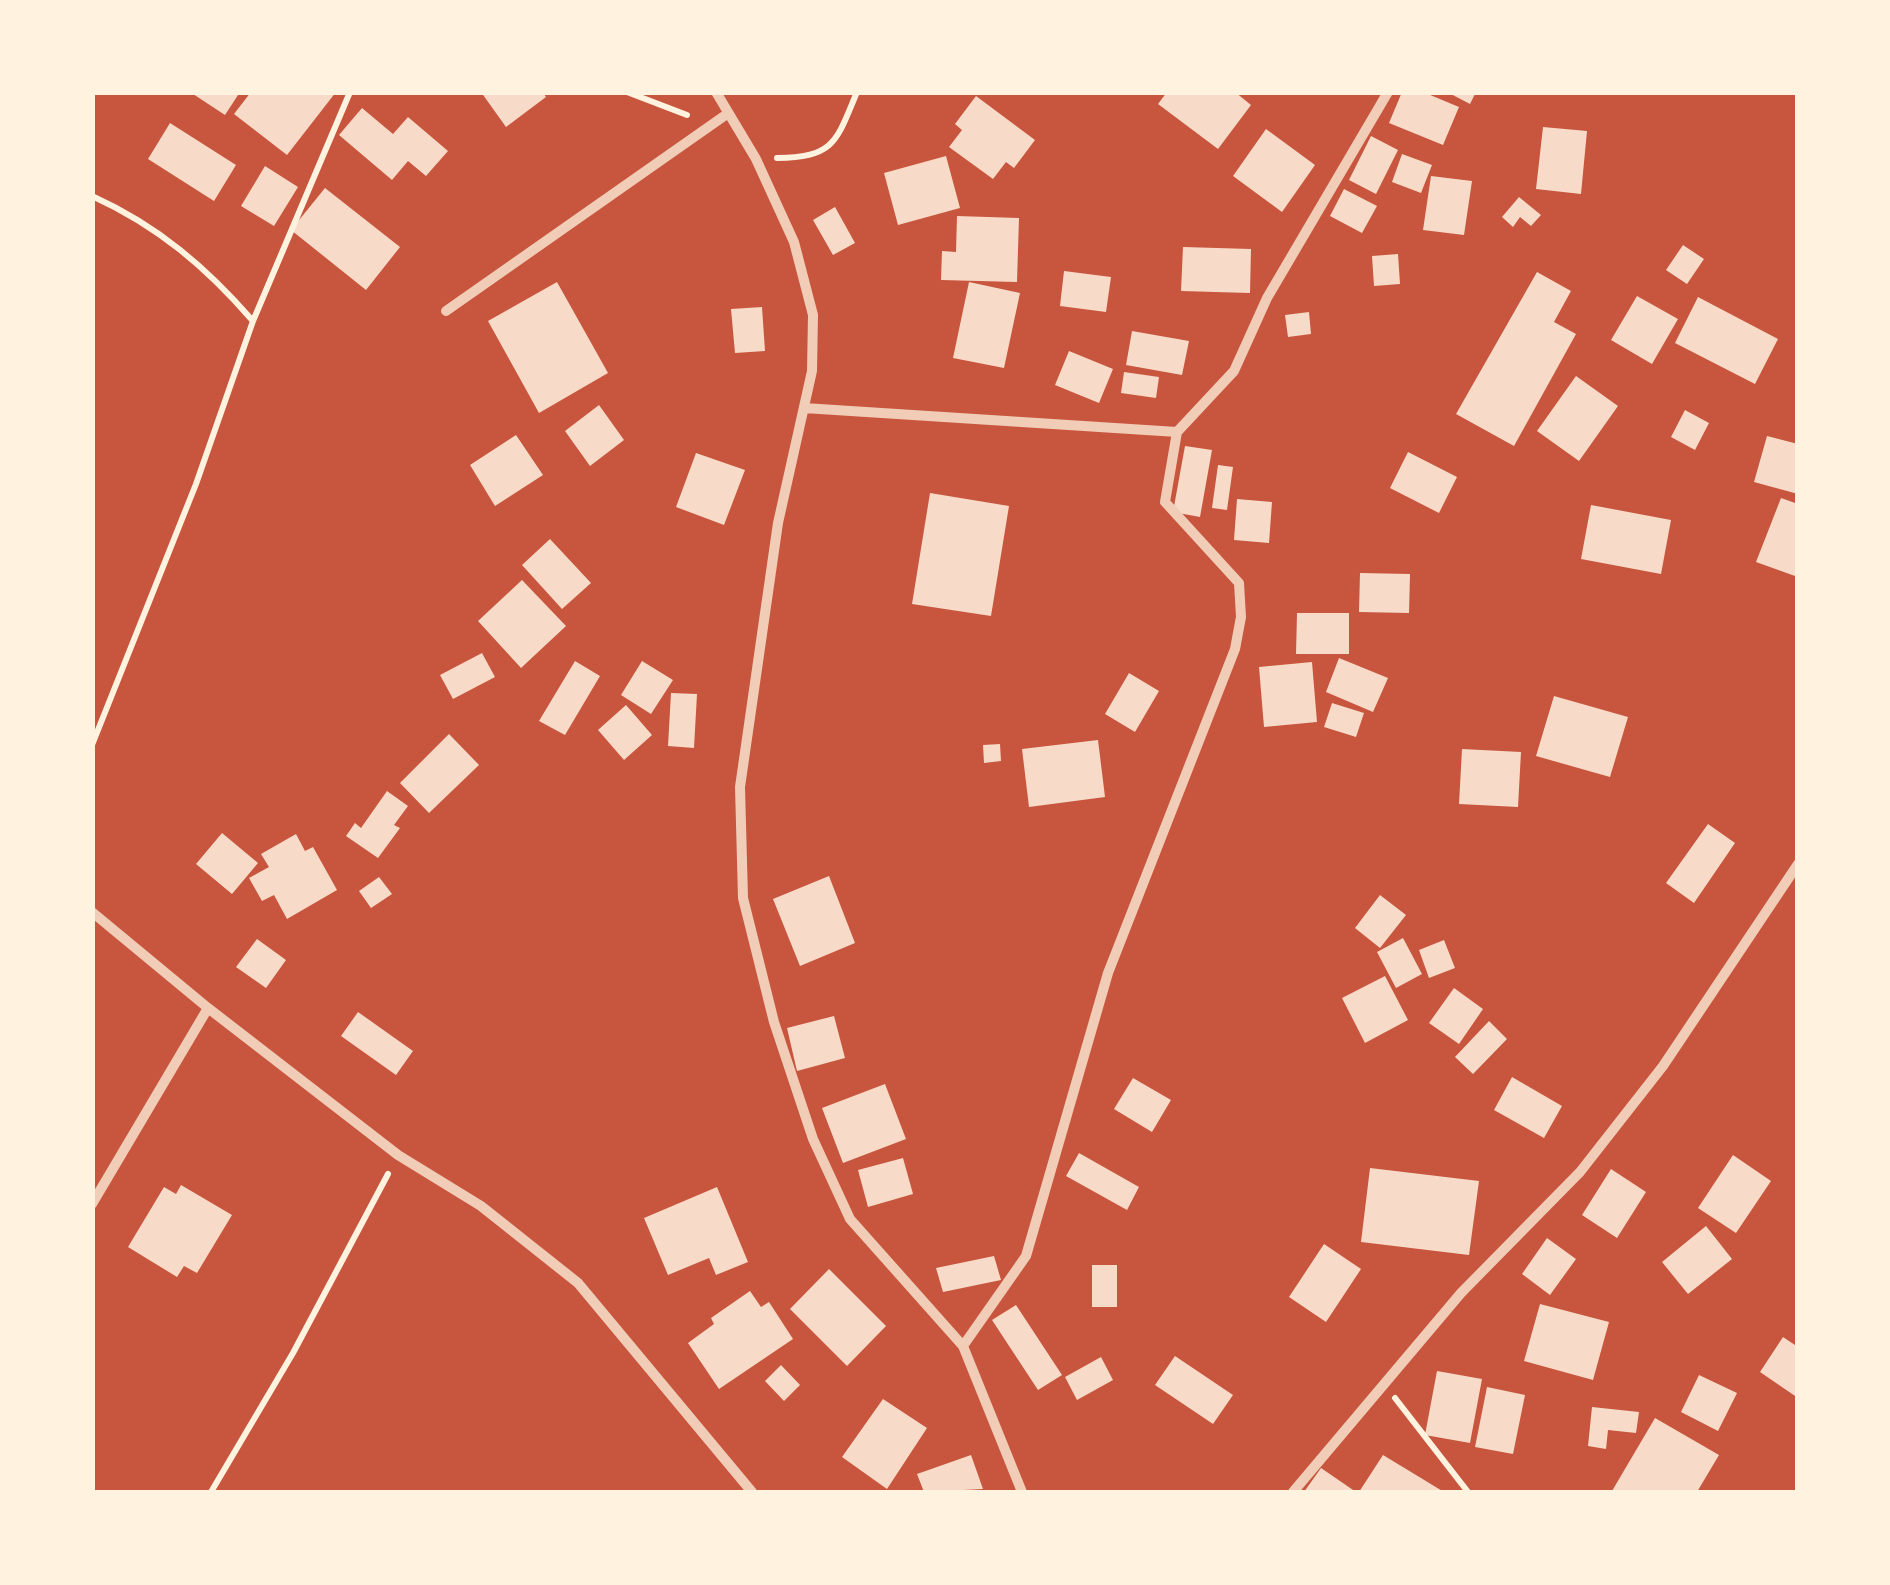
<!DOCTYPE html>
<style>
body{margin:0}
#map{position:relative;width:1890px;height:1585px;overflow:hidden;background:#c8553d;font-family:Figtree,sans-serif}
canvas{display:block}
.frame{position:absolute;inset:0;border:95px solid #fff3e0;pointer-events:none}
</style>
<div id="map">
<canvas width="1890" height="1585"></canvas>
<div class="frame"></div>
</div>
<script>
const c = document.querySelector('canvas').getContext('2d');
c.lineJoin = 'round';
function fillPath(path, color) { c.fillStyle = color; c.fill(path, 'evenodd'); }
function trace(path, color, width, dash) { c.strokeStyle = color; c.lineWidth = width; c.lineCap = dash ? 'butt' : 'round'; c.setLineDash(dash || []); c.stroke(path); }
fillPath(new Path2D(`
 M190 92H240L225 115Z
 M251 92H336L287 155 234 114Z
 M481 92H543L546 97 506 127Z
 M1167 92H1235L1251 105 1218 149 1158 104Z
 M1402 92H1423L1459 107 1443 145 1389 123Z
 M1447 92H1476L1470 104Z
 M976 96 1035 140 1014 168 1006 162 993 179 949 147 962 130 955 124Z
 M362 108 393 134 408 117 448 151 426 176 408 161 392 180 339 135Z
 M170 123 236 165 214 201 148 159Z
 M1543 127 1587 131 1581 194 1536 189Z
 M1266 129 1315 165 1282 212 1233 176Z
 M1371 136 1398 150 1376 194 1349 180Z
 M1402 154 1432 165 1421 193 1392 182Z
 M946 156 960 208 898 225 884 173Z
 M265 166 298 187 274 226 241 206Z
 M1431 176 1472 181 1464 235 1423 230Z
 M325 188 400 247 366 290 291 230Z
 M1344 189 1377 206 1362 233 1330 216Z
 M1519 197 1541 215 1531 226 1520 217 1513 227 1502 217Z
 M835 207 855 243 833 255 813 220Z
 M957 216 1019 218 1017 282 941 280 942 251 956 252Z
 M1683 245 1704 259 1687 284 1666 270Z
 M1183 247 1251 249 1250 293 1181 291Z
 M1398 254 1400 284 1374 286 1372 256Z
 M1064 271 1111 277 1106 312 1060 306Z
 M1537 272 1571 291 1554 322 1576 334 1514 446 1456 414Z
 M557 282 608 373 539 413 488 321Z
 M969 282 1020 293 1004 368 953 358Z
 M1637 296 1678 319 1652 364 1611 340Z
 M1698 297 1778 339 1755 384 1675 343Z
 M762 307 765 351 735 353 731 309Z
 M1309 312 1311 334 1288 337 1285 315Z
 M1132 331 1189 341 1182 375 1126 365Z
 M1069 351 1113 369 1099 403 1055 385Z
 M1124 372 1159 377 1156 398 1121 393Z
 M1576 376 1618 406 1579 461 1537 431Z
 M599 405 624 440 590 466 565 431Z
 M1685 410 1709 423 1695 450 1671 437Z
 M516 435 543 475 495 506 470 465Z
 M1767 436 1798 444V494L1754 482Z
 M1185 446 1212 450 1200 517 1173 512Z
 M1408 452 1457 477 1439 513 1390 488Z
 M696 453 745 470 724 525 676 507Z
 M1218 465 1233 467 1227 510 1212 508Z
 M930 493 1009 506 991 616 912 604Z
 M1781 498 1798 504 1795 576 1756 562Z
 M1237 499 1272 502 1269 543 1234 540Z
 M1591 505 1671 520 1661 574 1581 559Z
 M550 539 591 583 562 609 522 565Z
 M1360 573 1410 574 1409 613 1359 612Z
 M522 580 566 626 521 668 478 621Z
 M1297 613H1349V654H1296Z
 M482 653 495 677 453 699 440 675Z
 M1339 658 1388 678 1373 712 1326 692Z
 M575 661 600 676 565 735 539 721Z
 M642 661 673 680 651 714 621 695Z
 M1312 662 1317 722 1264 727 1259 667Z
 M1129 673 1159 691 1135 732 1105 714Z
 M671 693 697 694 694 748 668 746Z
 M1554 696 1628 717 1610 777 1536 756Z
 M1332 703 1364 713 1356 737 1324 727Z
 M626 705 652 735 624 760 598 730Z
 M449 734 479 765 429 813 400 783Z
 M1098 740 1105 797 1029 807 1022 749Z
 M1000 744 1001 761 984 763 983 745Z
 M1462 749 1521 752 1518 807 1459 804Z
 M387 791 408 806 394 825 400 828 378 858 346 836 355 823 361 828Z
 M1708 824 1735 843 1694 903 1666 883Z
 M222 833 258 863 232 894 196 864Z
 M296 834 305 851 313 847 337 890 287 919 274 895 262 901 249 878 269 867 261 854Z
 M829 876 855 943 800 966 773 899Z
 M379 877 392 894 371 908 359 891Z
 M1380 895 1406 915 1380 948 1355 928Z
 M1403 938 1422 974 1396 988 1377 952Z
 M257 939 286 960 266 988 236 967Z
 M1444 940 1455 968 1429 978 1419 950Z
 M1385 976 1408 1020 1365 1043 1342 998Z
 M1454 988 1483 1009 1459 1044 1429 1023Z
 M358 1012 413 1051 396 1075 341 1036Z
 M834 1016 845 1058 797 1071 787 1028Z
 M1489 1021 1507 1039 1473 1074 1455 1057Z
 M1512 1077 1562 1106 1544 1138 1494 1110Z
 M1133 1078 1171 1100 1152 1132 1114 1109Z
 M885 1084 906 1139 843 1163 822 1108Z
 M1079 1153 1139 1187 1127 1210 1066 1176Z
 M1733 1155 1771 1181 1736 1233 1698 1208Z
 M903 1158 913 1194 868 1207 858 1170Z
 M1370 1168 1479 1181 1469 1255 1361 1242Z
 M1611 1169 1646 1192 1617 1238 1582 1215Z
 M181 1185 232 1215 197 1273 184 1266 177 1277 128 1247 164 1187 176 1194Z
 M717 1187 748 1262 716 1275 709 1258 668 1275 644 1218Z
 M1706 1226 1732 1259 1688 1294 1662 1262Z
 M1547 1238 1576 1259 1550 1295 1522 1274Z
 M1324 1244 1361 1269 1326 1322 1289 1297Z
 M994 1256 1001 1280 943 1292 936 1268Z
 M1092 1265H1117V1307H1092Z
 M829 1269 886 1326 847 1366 790 1309Z
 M750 1291 761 1307 769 1302 793 1339 719 1389 688 1343 714 1324 711 1318Z
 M1540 1304 1609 1322 1593 1380 1524 1361Z
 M1016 1305 1062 1375 1038 1390 992 1320Z
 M1783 1337 1798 1347V1398L1760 1372Z
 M1175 1356 1233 1395 1213 1424 1155 1385Z
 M1101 1357 1113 1380 1077 1400 1065 1377Z
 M781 1365 800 1385 784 1401 765 1381Z
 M1437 1371 1482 1379 1470 1443 1425 1435Z
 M1699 1375 1737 1393 1718 1431 1681 1412Z
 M1487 1387 1525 1395 1513 1454 1475 1447Z
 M883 1399 927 1428 887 1489 842 1457Z
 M1592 1407 1639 1412 1636 1433 1608 1430 1606 1449 1588 1446Z
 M1655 1418 1719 1455 1697 1492 1612 1491Z
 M971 1455 983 1489 924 1492 917 1474Z
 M1383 1455 1444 1492H1359Z
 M1321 1468 1356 1492H1304Z`), '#f7dbc8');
trace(new Path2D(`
 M627 92 687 115
 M777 158C835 157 836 142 857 92
 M92 196C158 226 206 267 253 321
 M92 745 196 484 253 321 350 92
 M1395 1398 1468 1492
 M211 1492 293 1353 388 1174`), '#fff3e0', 6);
trace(new Path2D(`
 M716 92 756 159 794 242 813 315 812 371 778 523 740 787 743 898 774 1022 813 1139 850 1219 963 1346 1022 1492
 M446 311 727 114
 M804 408 1177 432
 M92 912 208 1008 398 1155 481 1206 578 1283 752 1492
 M92 1204 208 1008
 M963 1346 1026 1256 1108 973 1235 649 1241 617 1239 583 1165 502 1177 432 1234 371 1267 298 1388 92
 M1293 1492 1461 1293 1580 1172 1663 1066 1798 864`), '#f1ccb7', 10);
</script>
